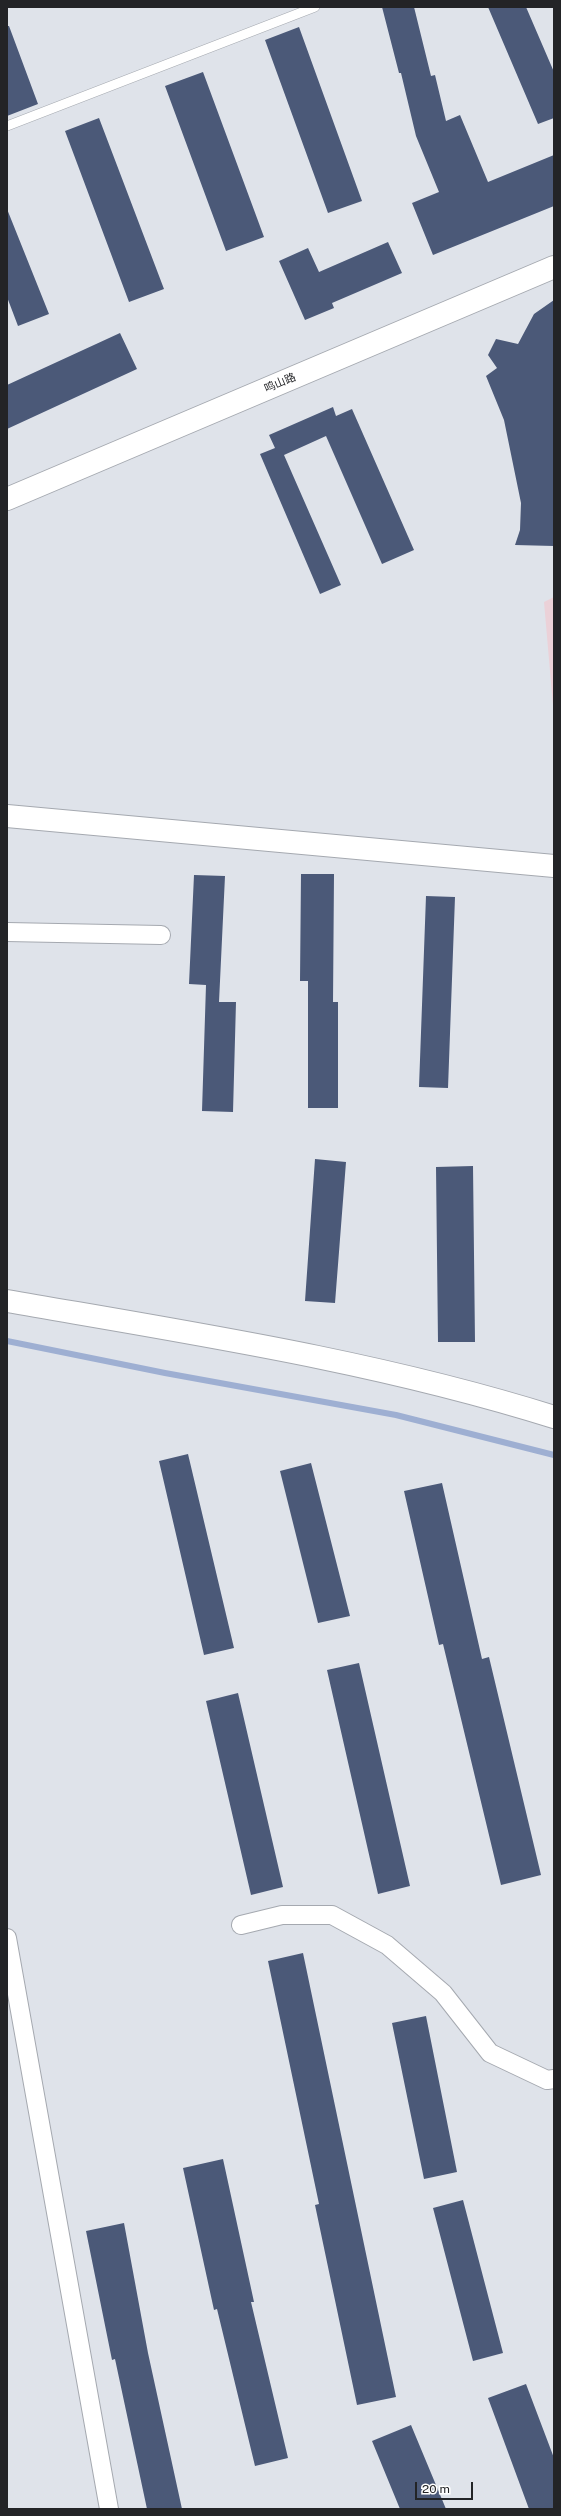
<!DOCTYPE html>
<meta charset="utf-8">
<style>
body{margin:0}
#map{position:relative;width:561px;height:2516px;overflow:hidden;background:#dfe3ea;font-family:"Public Sans",sans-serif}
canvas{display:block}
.frame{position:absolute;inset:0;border:8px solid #232427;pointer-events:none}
.scale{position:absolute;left:415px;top:2482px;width:58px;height:18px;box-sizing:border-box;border:2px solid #232427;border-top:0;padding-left:5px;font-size:12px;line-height:14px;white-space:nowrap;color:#232427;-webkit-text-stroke:3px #fff;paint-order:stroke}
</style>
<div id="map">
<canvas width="561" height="2516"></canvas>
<div class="frame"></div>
<div class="scale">20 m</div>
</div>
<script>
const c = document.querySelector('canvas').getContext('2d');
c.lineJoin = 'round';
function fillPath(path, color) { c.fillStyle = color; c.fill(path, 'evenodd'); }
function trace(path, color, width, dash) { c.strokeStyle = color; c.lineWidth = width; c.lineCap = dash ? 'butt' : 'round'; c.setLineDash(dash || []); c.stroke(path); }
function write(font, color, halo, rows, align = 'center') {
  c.font = font + ' "Public Sans","Noto Sans SC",sans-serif'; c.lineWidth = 4; c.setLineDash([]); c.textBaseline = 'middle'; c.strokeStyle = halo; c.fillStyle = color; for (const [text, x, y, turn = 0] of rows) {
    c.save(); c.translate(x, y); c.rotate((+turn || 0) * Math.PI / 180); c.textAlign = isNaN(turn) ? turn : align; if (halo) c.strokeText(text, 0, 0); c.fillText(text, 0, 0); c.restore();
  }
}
fillPath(new Path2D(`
 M554 597V717L544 602Z`), '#ebd1d8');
trace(new Path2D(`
 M7 1341 165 1373 396 1415 554 1455`), '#9eafd2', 6);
fillPath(new Path2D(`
 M382 7H414L431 76 435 75 446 121 460 115 488 182 554 155V206L433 255 412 203 439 192 416 136 401 73H399Z
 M488 7H526L554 72V118L538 124Z
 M7 26H9L38 104 7 116Z
 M299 27 362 201 328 213 265 40Z
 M203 72 264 237 226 251 165 86Z
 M99 118 164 289 129 302 65 131Z
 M7 209 49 314 18 326 7 297Z
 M388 242 402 273 332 303 334 308 305 320 279 261 308 248 319 272Z
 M554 300V546L515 545 520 530 521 503 504 420 486 376 497 368 488 355 496 339 518 344 534 314Z
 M120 333 137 369 7 429V385Z
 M333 407 336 416 352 409 414 550 382 564 326 436 284 455 341 585 320 594 260 454 275 448 269 435Z
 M301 874H334L333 1002H338V1108H308V981H300Z
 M194 875 225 876 219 1002H236L233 1112 202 1111 206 985 189 984Z
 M426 896 455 897 448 1088 419 1087Z
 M315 1159 346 1162 335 1303 305 1301Z
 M473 1166 475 1342H438L436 1167Z
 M188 1454 234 1648 204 1655 159 1461Z
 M311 1463 350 1616 318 1623 280 1471Z
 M442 1483 482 1659 489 1657 541 1875 501 1885 443 1644 439 1645 404 1491Z
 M359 1663 410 1886 378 1894 327 1670Z
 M238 1693 283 1887 251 1895 206 1701Z
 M303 1953 396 2397 357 2405 315 2205 319 2204 268 1961Z
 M426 2016 457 2172 424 2179 392 2023Z
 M223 2159 254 2302H251L288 2458 255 2466 217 2309 214 2310 183 2168Z
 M463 2200 503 2353 473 2361 433 2208Z
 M124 2223 148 2353 182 2509H147L115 2359 112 2360 86 2231Z
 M526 2384 554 2458V2509H529L488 2398Z
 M411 2425 446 2509H400L372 2441Z`), '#4b5978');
const lane = new Path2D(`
 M7 126 315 7`);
const street = new Path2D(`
 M7 932 161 935
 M241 1925 282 1915H332L387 1945 443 1993 490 2053 547 2080 554 2079
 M7 1938 109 2509`);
const secondary = new Path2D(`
 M7 816 554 866
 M7 1301C191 1333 376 1361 554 1417`);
const primary = new Path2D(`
 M7 499 554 267`);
trace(lane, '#a5a9b0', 10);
trace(street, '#a5a9b0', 20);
trace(secondary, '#a5a9b0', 24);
trace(primary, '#a5a9b0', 24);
trace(lane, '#fff', 9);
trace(street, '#fff', 18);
trace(secondary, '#fff', 22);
trace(primary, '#fff', 22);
write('11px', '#232427', '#fff', [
 ["鸣山路",280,383,-23]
]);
</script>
